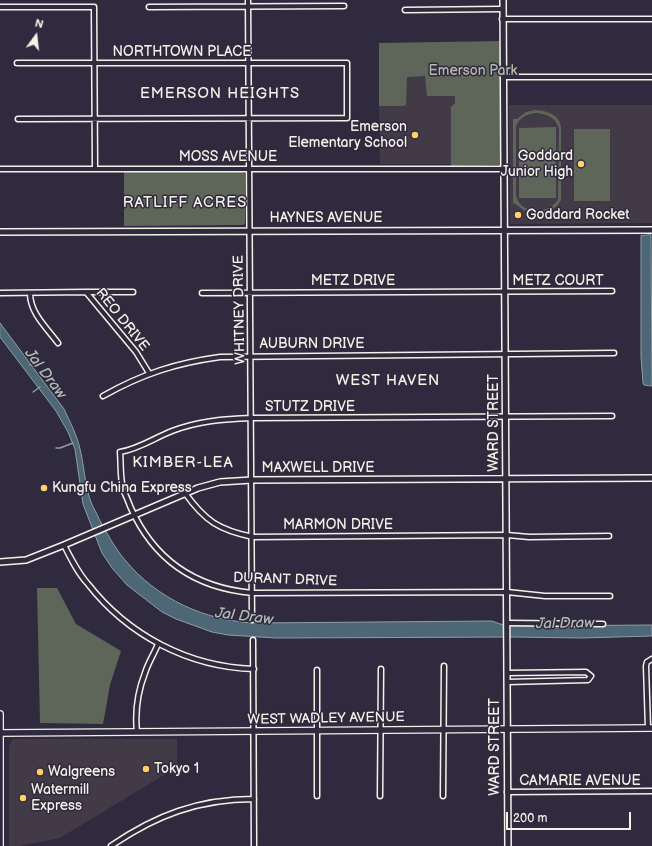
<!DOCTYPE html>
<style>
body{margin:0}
#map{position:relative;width:652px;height:846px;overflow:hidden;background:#2f2a3d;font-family:"Balsamiq Sans",sans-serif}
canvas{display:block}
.north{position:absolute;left:16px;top:16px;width:40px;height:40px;-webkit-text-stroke:3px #2f2a3d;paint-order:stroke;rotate:15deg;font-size:11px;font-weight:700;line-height:16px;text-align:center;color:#f4f1e8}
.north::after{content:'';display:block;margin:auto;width:14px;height:18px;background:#f4f1e8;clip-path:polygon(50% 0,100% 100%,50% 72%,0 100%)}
.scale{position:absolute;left:506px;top:812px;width:125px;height:18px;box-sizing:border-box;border:2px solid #f4f1e8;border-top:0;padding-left:5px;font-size:12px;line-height:14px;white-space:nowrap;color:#f4f1e8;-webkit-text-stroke:3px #2f2a3d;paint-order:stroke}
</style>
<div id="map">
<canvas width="652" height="846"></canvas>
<div class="north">N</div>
<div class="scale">200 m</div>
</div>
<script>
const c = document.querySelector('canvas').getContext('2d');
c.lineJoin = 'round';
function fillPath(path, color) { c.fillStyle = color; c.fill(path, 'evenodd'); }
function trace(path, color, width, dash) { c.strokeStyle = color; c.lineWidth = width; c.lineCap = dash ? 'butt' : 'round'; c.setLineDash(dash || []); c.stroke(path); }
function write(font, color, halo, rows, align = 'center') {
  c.font = font + ' "Balsamiq Sans",sans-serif'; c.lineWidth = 3; c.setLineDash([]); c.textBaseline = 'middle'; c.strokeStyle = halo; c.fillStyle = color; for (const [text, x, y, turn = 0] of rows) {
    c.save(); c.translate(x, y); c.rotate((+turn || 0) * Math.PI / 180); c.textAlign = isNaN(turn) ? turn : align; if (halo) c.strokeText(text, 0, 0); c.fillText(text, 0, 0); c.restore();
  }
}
fillPath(new Path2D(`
 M407 76H425L428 96H455V103L451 107V164H380L379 106H404Z
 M509 105H652V223L510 224Z
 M13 739H177V767L60 838 19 846H9V746Z`), '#433a48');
fillPath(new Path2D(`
 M502 41 503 169 498 165 451 166V107L455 103V96H427L425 76 407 77 406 105H405L404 106H379V43Z
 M535 110C547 111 559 114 561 127V200C554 214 536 216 524 210 520 208 517 204 513 203V119H517L526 112ZM536 113C547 114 556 117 559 129L558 199C550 215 518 215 516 194V126C520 117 527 114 536 113Z
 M556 127V198H519V128Z
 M574 129H610V201H574Z
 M124 171 243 172 245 174V223L243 225 124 226Z
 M37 588H57L76 624 121 651 110 685 103 724 40 723Z`), '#5e6659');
const water = new Path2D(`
 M651 235 652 386 644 385 643 383 641 357V236Z
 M0 323 64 409C70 422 77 435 80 449 84 464 85 488 91 502 93 508 97 513 99 519 107 533 114 547 125 560 157 599 206 621 255 623L492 621 500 624 513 626 652 625V636L582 638 513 637 276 638 228 635 212 632 176 619 162 612 127 585 112 568 102 553 83 504 75 449 68 432 56 411 0 337Z`);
fillPath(water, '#4e6776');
trace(water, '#909ea4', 1);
trace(new Path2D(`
 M30 365 35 362
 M33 392 40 387
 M56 448H60L73 443`), '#909ea4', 1.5);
const minor = new Path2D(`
 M248 0 252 620
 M0 7H94L95 168
 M149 7 344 6
 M405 10 502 9
 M502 19H652
 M17 63H347V118L18 119
 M503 77H652
 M0 169H503
 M86 292H133
 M0 293 86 292 136 352 149 373
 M30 293C30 313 46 327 58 343
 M202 293 612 291
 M103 396C142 374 176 363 220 357L614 353
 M185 493C205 521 219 530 253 537L507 535 529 537 609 536
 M64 545C71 559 78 573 88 584 128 635 188 667 254 669
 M610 596H545L507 592 253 593C195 588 153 559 130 506 128 500 125 494 123 489 120 477 121 464 120 452 139 449 154 438 172 431 198 421 224 419 252 418L612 416
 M507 623 603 624
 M253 640 254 846
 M507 673 586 672 591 676 588 680 507 682
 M648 728 646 666 647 662 652 659
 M137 732C135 713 138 691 145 673 148 663 154 654 158 644
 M507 792 652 791
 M317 796V670
 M380 796 381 669
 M443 796 444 666
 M111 846C156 815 199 799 254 799`);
const tertiary = new Path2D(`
 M503 0 508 846
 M0 232 652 230
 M0 562 26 560 64 545 198 488 220 482 252 480 652 478`);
const secondary = new Path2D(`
 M0 714V846
 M0 733 652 728`);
trace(minor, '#f4f1e8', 7);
trace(tertiary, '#f4f1e8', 8);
trace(secondary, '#f4f1e8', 8);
trace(minor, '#2f2a3d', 4);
trace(tertiary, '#2f2a3d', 5);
trace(secondary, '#2f2a3d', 5.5);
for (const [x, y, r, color] of [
 [415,135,4,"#ffd166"],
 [581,164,4,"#ffd166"],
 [518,215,4,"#ffd166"],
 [44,488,4,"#ffd166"],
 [146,769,4,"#ffd166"],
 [40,772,4,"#ffd166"],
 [23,798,4,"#ffd166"]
]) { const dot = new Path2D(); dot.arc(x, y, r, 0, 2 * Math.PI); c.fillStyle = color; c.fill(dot); trace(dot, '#2f2a3d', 1.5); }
write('14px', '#f4f1e8', '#2f2a3d', [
 ["NORTHTOWN PLACE",182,52],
 ["MOSS AVENUE",228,157],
 ["HAYNES AVENUE",326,218],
 ["METZ DRIVE",353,281],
 ["METZ COURT",558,281],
 ["WHITNEY DRIVE",240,310,-91],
 ["REO DRIVE",122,320,51],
 ["AUBURN DRIVE",312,344],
 ["STUTZ DRIVE",310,407],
 ["WARD STREET",494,423,-90],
 ["MAXWELL DRIVE",318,468],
 ["MARMON DRIVE",338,525],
 ["DURANT DRIVE",285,580,2],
 ["WEST WADLEY AVENUE",326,719,-1],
 ["WARD STREET",495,747,-90],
 ["CAMARIE AVENUE",580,781]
]);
write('14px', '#b8b9af', '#2f2a3d', [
 ["Emerson Park",473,71]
]);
write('14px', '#f4f1e8', '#2f2a3d', [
 ["Emerson",407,127,"right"],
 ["Elementary School",407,143,"right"],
 ["Goddard",573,156,"right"],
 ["Junior High",573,172,"right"],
 ["Goddard Rocket",526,215],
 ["Kungfu China Express",52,488],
 ["Tokyo 1",154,769],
 ["Walgreens",48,772],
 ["Watermill",31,790],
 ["Express",31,806]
], 'left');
c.letterSpacing = '1px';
write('15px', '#f4f1e8', '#2f2a3d', [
 ["EMERSON HEIGHTS",220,94],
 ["RATLIFF ACRES",185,203],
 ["WEST HAVEN",388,381],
 ["KIMBER-LEA",183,463]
]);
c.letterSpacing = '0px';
write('italic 15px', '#b2baba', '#2f2a3d', [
 ["Jal Draw",45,374,53],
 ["Jal Draw",244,617,7],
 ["Jal Draw",565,624,-1]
]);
</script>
